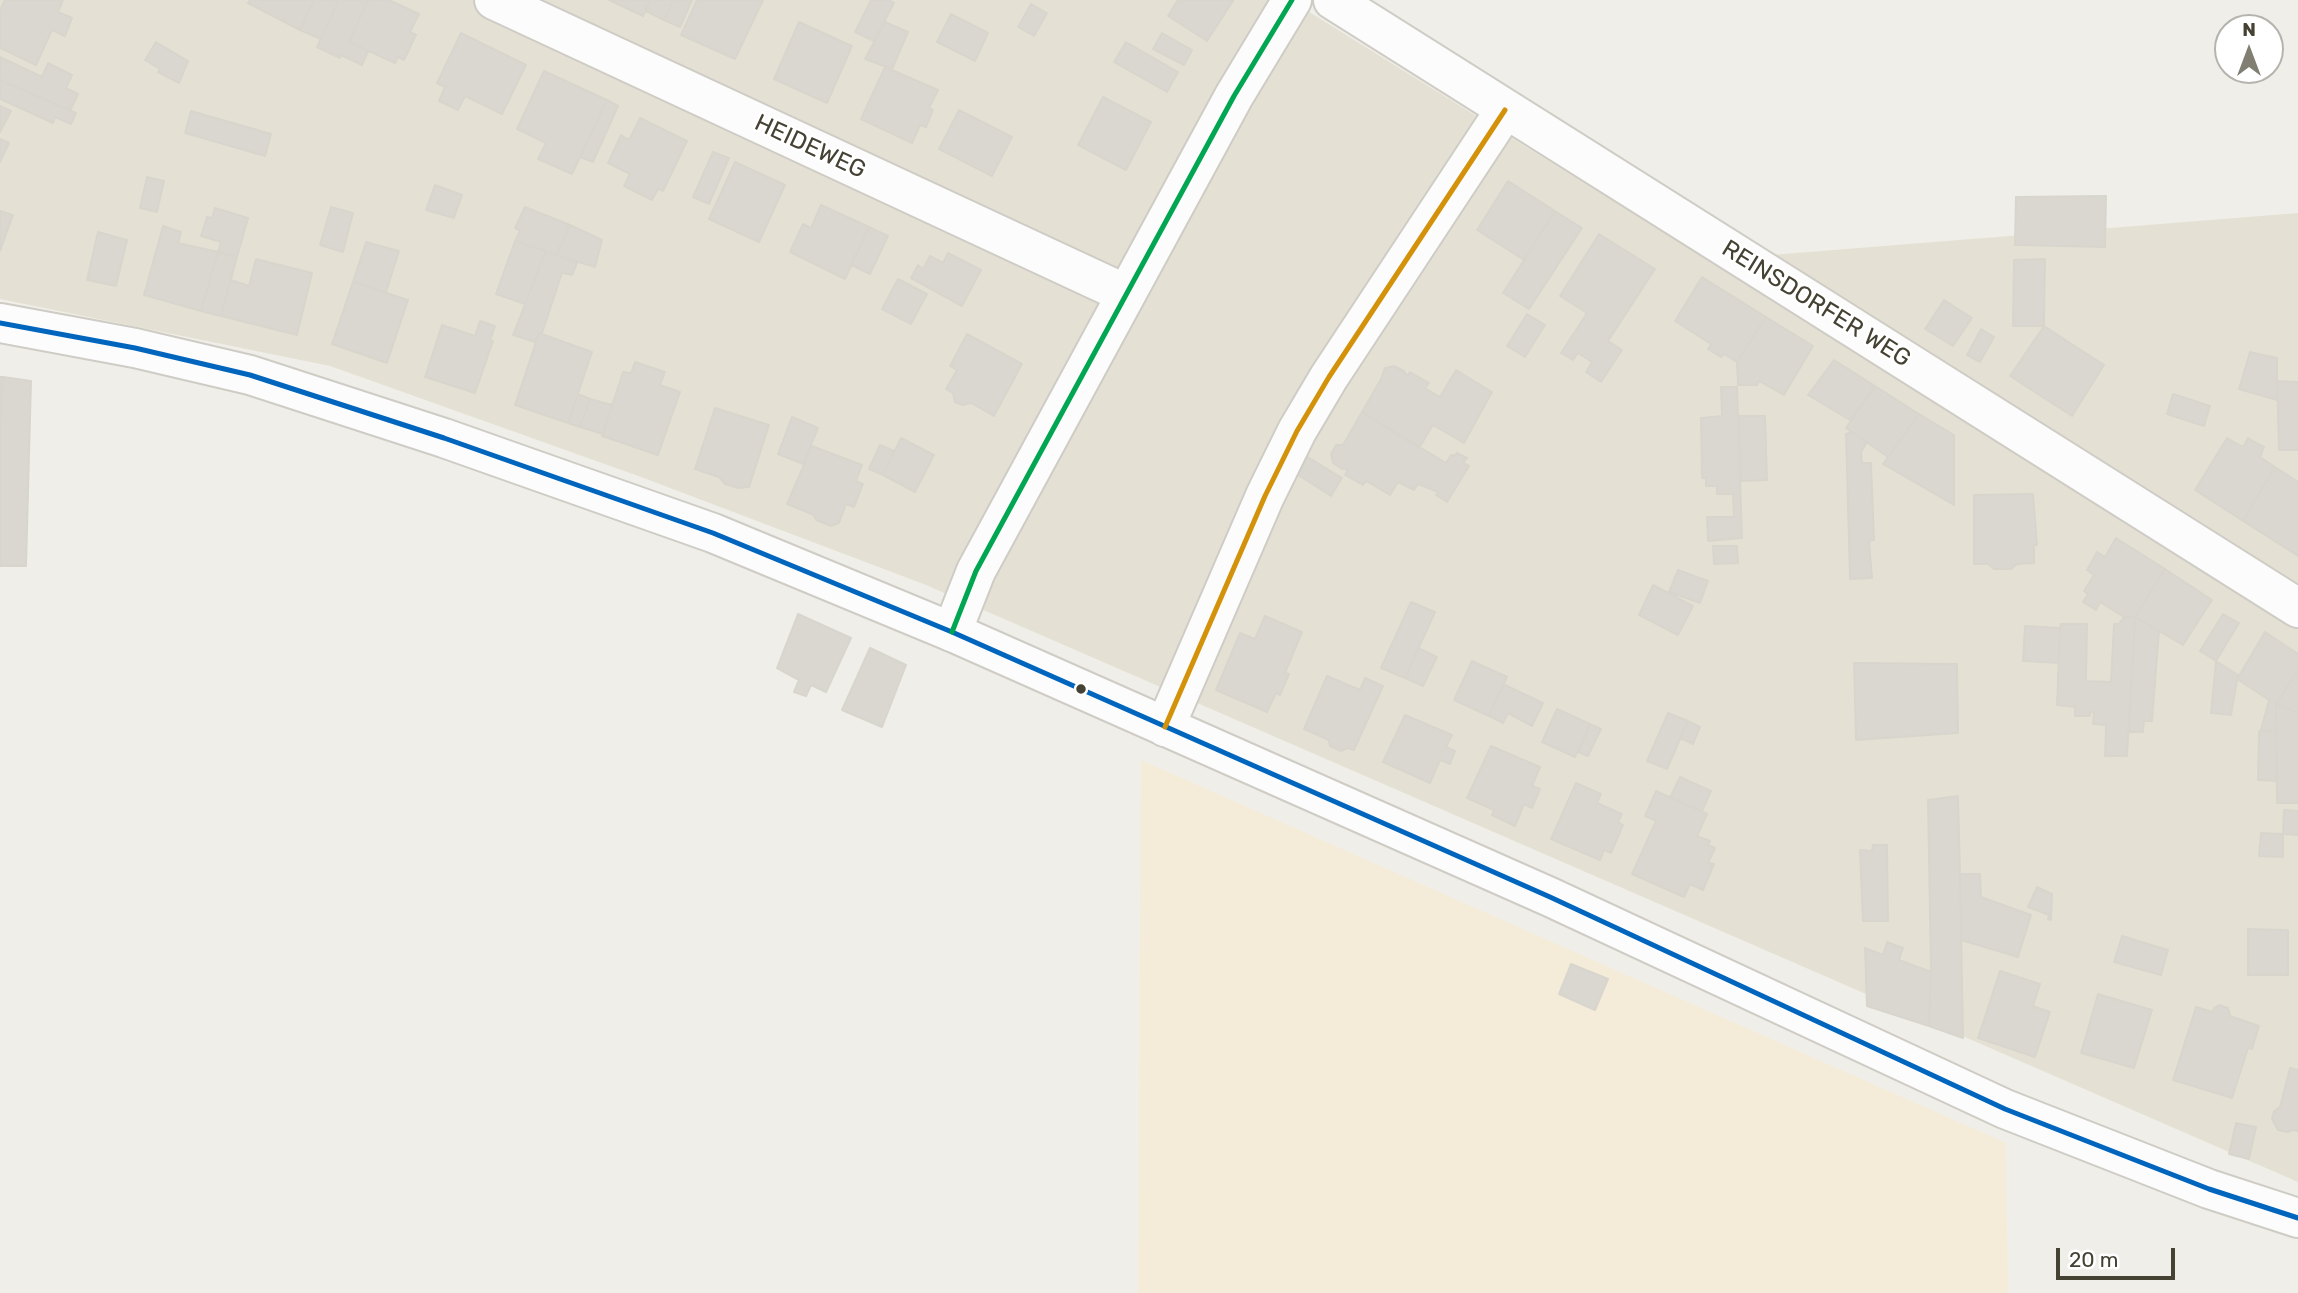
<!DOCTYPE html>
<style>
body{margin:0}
#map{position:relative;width:2298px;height:1293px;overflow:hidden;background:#f0eee8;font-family:Rubik,sans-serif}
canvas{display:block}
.north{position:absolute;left:2214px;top:14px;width:70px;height:70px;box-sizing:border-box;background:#fff;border:2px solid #b5b3ad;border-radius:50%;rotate:0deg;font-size:19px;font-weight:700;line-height:28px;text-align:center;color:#454133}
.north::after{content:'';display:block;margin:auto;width:24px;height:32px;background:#817e72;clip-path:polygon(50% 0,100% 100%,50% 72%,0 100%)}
.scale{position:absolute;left:2056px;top:1248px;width:119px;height:32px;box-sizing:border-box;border:4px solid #454133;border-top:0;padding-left:9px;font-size:21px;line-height:24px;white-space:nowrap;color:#454133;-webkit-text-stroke:5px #fff;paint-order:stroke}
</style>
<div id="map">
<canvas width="2298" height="1293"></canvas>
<div class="north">N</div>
<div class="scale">20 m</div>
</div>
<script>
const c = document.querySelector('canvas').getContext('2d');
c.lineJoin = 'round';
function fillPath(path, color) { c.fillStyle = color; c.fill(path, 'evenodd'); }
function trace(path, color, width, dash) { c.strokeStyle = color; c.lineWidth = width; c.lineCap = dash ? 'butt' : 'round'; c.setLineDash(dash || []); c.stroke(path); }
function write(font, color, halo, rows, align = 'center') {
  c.font = font + ' Rubik,sans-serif'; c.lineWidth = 5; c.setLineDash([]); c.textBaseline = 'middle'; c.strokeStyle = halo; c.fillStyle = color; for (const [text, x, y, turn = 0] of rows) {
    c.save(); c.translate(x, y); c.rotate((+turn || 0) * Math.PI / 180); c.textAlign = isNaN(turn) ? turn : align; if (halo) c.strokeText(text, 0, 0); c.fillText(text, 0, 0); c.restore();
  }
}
fillPath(new Path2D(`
 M0 0H1290L1708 260 2298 213V1182L926 585 641 477 330 366 0 299Z`), '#e4e1d4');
fillPath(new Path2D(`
 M1141 760 2006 1143 2008 1293H1138Z`), '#f4ecd9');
const building = new Path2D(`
 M5 0H63L58 12 72 18 65 36 52 30 36 65 0 48V10Z
 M250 0H314L300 30 248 3Z
 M314 0H339L321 39 300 30Z
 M339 0H368L349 42 368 51 362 65 341 55 340 58 317 47Z
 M368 0H389L419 14 410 32 416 35 404 60 398 57 395 63 349 42Z
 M609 0H651L643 16Z
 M651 0H673L664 20 646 11Z
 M673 0H692L680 27 664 20Z
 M697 0H763L735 59 681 35Z
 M871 0H888L894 3 874 41 855 32Z
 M1178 0H1231L1233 1 1207 41 1168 16Z
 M1031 4 1047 13 1034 36 1018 27Z
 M951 14 988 33 975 61 937 42Z
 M799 22 852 46 827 103 774 79Z
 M885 22 908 32 892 69 865 59Z
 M461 33 526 65 502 114 465 96 458 110 439 101 445 87 437 83Z
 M1162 33 1192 50 1184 65 1153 49Z
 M156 42 188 61 179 83 158 72 160 69 145 60Z
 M1126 42 1178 72 1167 92 1114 62Z
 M0 57 42 77 48 63 72 75 66 88 78 94 70 111 0 80Z
 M885 67 938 90 929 108 933 110 926 127 920 125 912 143 861 119Z
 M544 71 607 100 572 174 538 159 546 143 517 129Z
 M0 80 76 113 71 124 55 117 53 123 0 99Z
 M1103 97 1151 122 1126 170 1078 145Z
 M607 100 618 106 593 162 580 157Z
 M0 106 11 111 0 132Z
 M959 110 1012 137 992 176 939 149Z
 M191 111 271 134 265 156 185 133Z
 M640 118 687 141 663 191 658 189 652 200 624 186 630 174 608 163 621 135 629 140Z
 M0 139 9 143 0 162Z
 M713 152 729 158 709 204 693 197Z
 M735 162 785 185 759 242 709 219Z
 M147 177 164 181 157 212 140 208Z
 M1508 181 1555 211 1524 260 1477 230Z
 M435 185 462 195 454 218 426 210Z
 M2106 196 2105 247 2015 245 2016 197Z
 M821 205 869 227 845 279 790 252 803 224 811 228Z
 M331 207 353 213 343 252 320 245Z
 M525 207 570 225 556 255 515 241 520 231 515 228Z
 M215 208 248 218 237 257 218 252 221 242 201 236 207 217 212 218Z
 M0 211 13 215 0 251Z
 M1555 211 1582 228 1529 309 1503 293Z
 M570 225 602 240 595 267 556 255Z
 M163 226 181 232 178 243 218 252 201 311 144 295Z
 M869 227 888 236 870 274 851 265Z
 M98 232 127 240 116 286 87 280Z
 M1599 234 1655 269 1608 341 1622 350 1601 382 1586 372 1592 362 1578 353 1573 360 1561 353 1587 313 1560 296Z
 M515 241 546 251 525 304 496 294Z
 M366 242 399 251 386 292 353 282Z
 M546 251 577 263 572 275 562 273 542 333H539L535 342 513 335Z
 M218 252 237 257 221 316 201 311Z
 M948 253 981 270 962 306 911 278 918 265 923 269 930 256 943 263Z
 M256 259 312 273 297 335 221 316 231 280 249 286Z
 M2045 259 2044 326H2013L2014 260Z
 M1702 277 1766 317 1737 362 1724 354 1721 357 1708 349 1711 344 1675 321Z
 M898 279 927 294 911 324 882 309Z
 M353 282 408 300 387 363 332 344Z
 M1944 300 1972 318 1953 346 1925 329Z
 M1527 314 1545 325 1525 357 1507 346Z
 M1766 317 1813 346 1784 395 1759 381 1757 385H1738L1737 362Z
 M480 321 495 326 490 341H493L475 393 425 377 442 325 475 336Z
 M2044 326 2104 365 2072 416 2010 376Z
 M1981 329 1994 337 1980 362 1967 355Z
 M539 333 592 352 568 423 515 405Z
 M967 334 1022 364 994 416 971 403 963 405 955 402 953 393 946 389 957 370 950 366Z
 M2250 352 2277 358V400L2239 389Z
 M1834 360 1875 386 1850 420 1808 395Z
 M635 362 665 372 660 385 680 392 658 455 602 436 623 372 631 373Z
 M1394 366 1404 371 1407 376 1410 372 1429 383 1425 388 1440 397 1456 370 1492 392 1464 443 1433 425 1419 448 1362 412 1381 379 1385 368Z
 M0 377H3L0 425Z
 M3 377 31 381 26 566H0V425Z
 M2277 381 2298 382V450H2279Z
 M1875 386 1919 414 1888 457 1846 428Z
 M1721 387H1737L1742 538 1708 541 1707 517H1734L1733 494H1717V486H1706V478H1702L1701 418 1722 416Z
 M578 394 590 399 580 427 568 423Z
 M2173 394 2210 406 2204 426 2167 414Z
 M590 399 612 405 603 434 580 427Z
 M715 408 769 425 749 487 738 488 725 484 719 477 695 469Z
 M1362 412 1446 463 1451 455 1454 456 1457 453 1467 458 1463 463 1469 466 1447 502 1436 495 1438 492 1418 484 1414 490 1398 482 1390 495 1366 481 1363 485 1345 475 1348 469H1342L1333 463 1331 454 1336 445H1343Z
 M1919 414 1954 435V505L1883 464Z
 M1739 416H1765L1767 480 1741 481Z
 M792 417 818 428 803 464 778 454Z
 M1851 432 1867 442 1861 452 1862 463H1871L1874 540 1869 541 1872 578 1850 579 1846 434Z
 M901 438 934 455 915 492 883 475Z
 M2227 438 2243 447 2248 438 2264 447 2260 457 2275 467 2243 521 2195 490Z
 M880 445 894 451 883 475 869 469Z
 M812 446 862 465 856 481 863 484 854 507 846 504 839 523 831 526 816 520 814 515 787 504Z
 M1306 456 1342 478 1331 496 1295 473Z
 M2275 467 2298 482V556L2243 521Z
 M2033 494 2037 545H2034V563L2017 564 2011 569H1994L1988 564H1974V495Z
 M2116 538 2165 569 2135 617H2124L2100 602 2096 610 2083 602 2088 594 2084 591 2094 575 2087 570 2097 552 2105 557Z
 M1713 546H1737L1738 563 1714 564Z
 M2165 569 2212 600 2183 645 2135 617Z
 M1678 570 1708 581 1700 603 1669 592Z
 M1653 585 1693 606 1678 635 1639 615Z
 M1411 602 1435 612 1405 678 1381 668Z
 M798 614 851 638 826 692 811 685 806 696 794 692 799 680 777 668Z
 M2223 614 2239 623 2216 661 2200 651Z
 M1265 616 1302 632 1285 673 1289 674 1280 695 1276 693 1267 712 1216 690 1240 633 1255 639Z
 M2124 617H2135L2127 756H2105L2106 725 2093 724 2094 712H2090V716H2075V707L2057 705 2060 628 2061 624H2087L2086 681 2111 682 2114 624H2119Z
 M2135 617 2159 631 2152 721H2144L2143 732H2129Z
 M2025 626 2060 628 2059 663 2023 661Z
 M2265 632 2298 654V670L2276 704V731L2261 730 2269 700 2237 679Z
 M870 648 906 665 882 727 842 710Z
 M1418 648 1437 657 1423 686 1405 678Z
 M1472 661 1507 677 1489 716 1454 700Z
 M2216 661 2238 675 2231 715 2211 713Z
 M1854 663 1957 664 1958 733 1856 740Z
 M2298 670V713L2276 704Z
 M1327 676 1360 690 1365 678 1383 686 1354 750 1348 748 1341 751 1330 746 1329 740 1304 729Z
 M1503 684 1543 703 1532 726 1508 713 1503 723 1489 716Z
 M2276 704 2298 713V803H2277Z
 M1557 709 1590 724 1575 757 1542 742Z
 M1668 713 1688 721 1667 769 1647 761Z
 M1405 715 1452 735 1446 747 1455 751 1450 764 1440 760 1430 783 1383 762Z
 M1688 721 1700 727 1693 744 1680 738Z
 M1590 724 1601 729 1588 756 1578 752Z
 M2259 731H2276L2277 781 2258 780Z
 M1491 746 1540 767 1532 786 1540 789 1532 808 1524 804 1515 826 1492 815 1494 810 1467 798Z
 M1680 777 1711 791 1702 811 1670 798Z
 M1576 783 1601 794 1597 803 1622 814 1618 822 1623 825 1611 853 1604 850 1600 860 1551 839Z
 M1656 791 1707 814 1697 836 1710 841 1708 845 1715 848 1708 863 1714 864 1703 890 1690 884 1684 897 1632 874 1656 821 1645 816Z
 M1958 796 1960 874 1963 1038 1929 1026 1931 972 1928 800Z
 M2284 810 2298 811V835L2283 834Z
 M2261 833 2283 834V857L2259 856Z
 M1873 845H1887L1888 921H1863L1860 850 1872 851Z
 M1960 874H1980L1981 897 2031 915 2018 957 1961 940Z
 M2037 887 2052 894 2051 920 2048 919 2049 915 2028 907Z
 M2248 929 2288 930V975H2248Z
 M2122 936 2168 950 2161 975 2114 962Z
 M1887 942 1903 948 1899 960 1931 972 1929 1026 1867 1006 1865 948 1883 955Z
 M1571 964 1608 979 1595 1010 1559 994Z
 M2000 971 2040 984 2033 1006 2050 1012 2035 1057 1978 1038Z
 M2098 994 2152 1010 2134 1068 2081 1053Z
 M2219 1005 2228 1008 2230 1016 2259 1026 2252 1049 2248 1048 2232 1098 2173 1080 2196 1007 2213 1012 2214 1008Z
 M2290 1068 2298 1070V1131L2293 1130 2288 1132 2278 1130 2272 1119 2274 1111 2280 1107Z
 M2236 1123 2256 1127 2249 1159 2229 1154Z`);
fillPath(building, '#d9d7d0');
trace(building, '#d8d5cd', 2);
const minor = new Path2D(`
 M494 0 1126 294
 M1333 0 2298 608
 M952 632 976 571 1234 96 1292 0
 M1165 727 1265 496 1297 431 1329 377 1505 110`);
const tertiary = new Path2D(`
 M0 323 135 348 250 375 444 438 713 533 952 632 1550 897 2005 1109 2209 1189 2298 1218`);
trace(minor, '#ceccc5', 42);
trace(tertiary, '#ceccc5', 42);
trace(minor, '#fdfcfc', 38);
trace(tertiary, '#fdfcfc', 38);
trace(new Path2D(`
 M0 323 135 348 250 375 444 438 713 533 952 632 1550 897 2005 1109 2209 1189 2298 1218`), '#0065bd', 5);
trace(new Path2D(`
 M952 632 976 571 1234 96 1292 0`), '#00a651', 5);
trace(new Path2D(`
 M1165 727 1265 496 1297 431 1329 377 1505 110`), '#d3920a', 5);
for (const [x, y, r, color] of [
 [1081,689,6,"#454133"]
]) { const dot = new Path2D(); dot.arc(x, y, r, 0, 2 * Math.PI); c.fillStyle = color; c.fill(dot); trace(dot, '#fff', 2.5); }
write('24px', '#454133', '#fff', [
 ["HEIDEWEG",810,147,25],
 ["REINSDORFER WEG",1816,304,32]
]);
</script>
